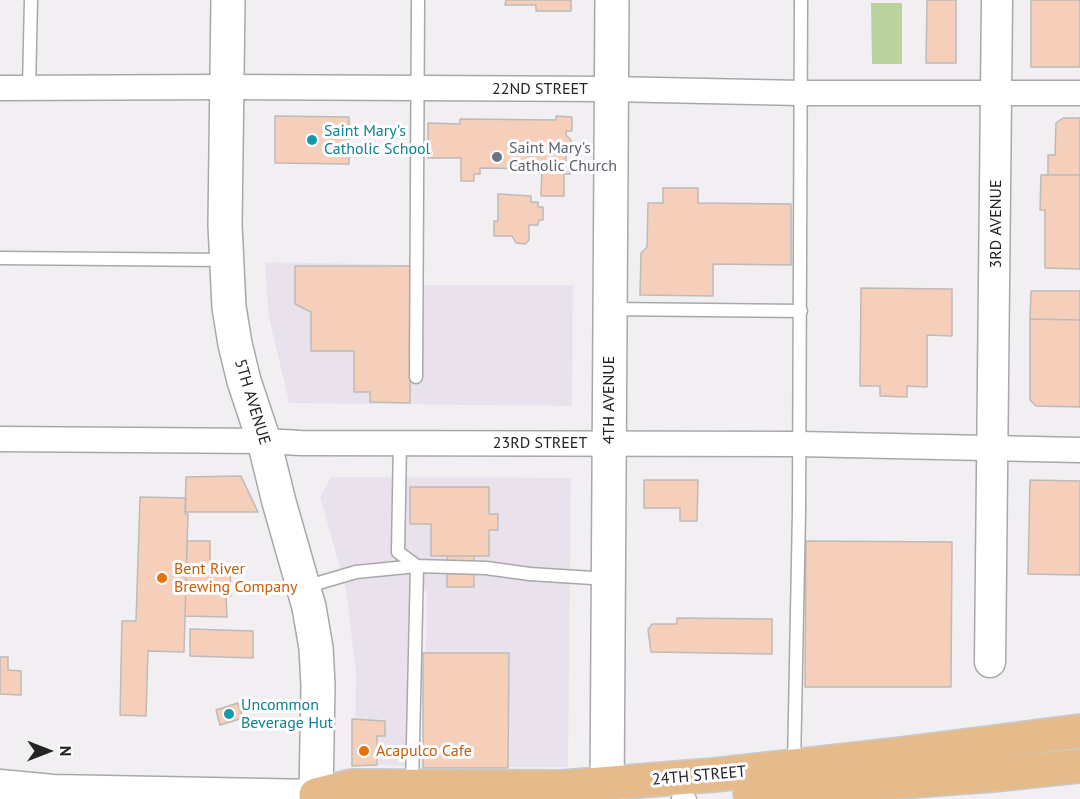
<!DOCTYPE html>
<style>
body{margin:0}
#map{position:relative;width:1080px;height:799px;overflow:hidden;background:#f1eff2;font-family:"PT Sans",sans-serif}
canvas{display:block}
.north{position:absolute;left:18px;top:721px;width:60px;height:60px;-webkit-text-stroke:4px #fefdff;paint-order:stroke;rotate:90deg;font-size:16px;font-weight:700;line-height:24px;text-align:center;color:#242324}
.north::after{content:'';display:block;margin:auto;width:21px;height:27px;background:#242324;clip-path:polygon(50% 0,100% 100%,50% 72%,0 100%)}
</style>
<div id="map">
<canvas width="1080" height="799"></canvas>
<div class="north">N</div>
</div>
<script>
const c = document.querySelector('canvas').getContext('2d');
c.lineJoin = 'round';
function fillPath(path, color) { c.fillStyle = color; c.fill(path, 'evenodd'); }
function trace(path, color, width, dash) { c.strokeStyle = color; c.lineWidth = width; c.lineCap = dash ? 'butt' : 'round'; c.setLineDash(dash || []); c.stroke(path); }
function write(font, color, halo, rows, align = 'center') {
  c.font = font + ' "PT Sans",sans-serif'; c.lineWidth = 6; c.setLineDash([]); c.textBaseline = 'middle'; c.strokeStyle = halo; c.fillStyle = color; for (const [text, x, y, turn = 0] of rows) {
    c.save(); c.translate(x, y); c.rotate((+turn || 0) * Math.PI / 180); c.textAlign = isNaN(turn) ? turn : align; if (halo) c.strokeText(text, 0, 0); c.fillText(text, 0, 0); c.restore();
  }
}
fillPath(new Path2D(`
 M265 262 411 265V285H573L572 406 289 403 268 312Z
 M331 477 571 478 568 767H424L427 591 410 590V766L354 764 356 673 346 589 320 497Z`), '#e9e2ec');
fillPath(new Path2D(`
 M871 3H902V64H872Z`), '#bbd19e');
const building = new Path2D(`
 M506 0H571V11H536V5H505Z
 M927 0H956V63H926Z
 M1031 0H1080V67H1031Z
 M275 116 349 117V164L275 163Z
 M556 116 572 117V131H566V135L571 140V150L566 156V164H570V174H564V196H541L542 169 480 168V174H474V181H461V158H428V123L460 124V119L556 120Z
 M1063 118H1080V175H1048V155H1055L1056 123Z
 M1041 175H1080V269L1045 268V210H1040Z
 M663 188H698V203L791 204V265L713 264V296L640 295 641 253 647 247 648 203H663Z
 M498 194 531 196V202H538V207H543V220H539L538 225H529V240L525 244 516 243 512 236H494V221H498Z
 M295 266H411L410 403 370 402V392H354V351H311V312L295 304Z
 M861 288 952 289V336L927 335V387L907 386V397L880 396V386H860Z
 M1031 291H1080V320L1030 319Z
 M1030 319 1080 320V407L1036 406 1030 400Z
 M241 476 258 512H185L186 477Z
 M644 480H698L697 521H680V508H644Z
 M1030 480 1080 481V575L1028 574Z
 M410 487H489V514H498V530H489V556H431V524H410Z
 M140 497 186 498 185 514H188L184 652 148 651 146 716 120 715 122 621H136Z
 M187 541H210V568H230L231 596H226L227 617 185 616Z
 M806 541 952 542 951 687H805Z
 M447 556H474V587H447Z
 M677 618 772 619V654L651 652 648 630 652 624H677Z
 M190 629 253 631V658L190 656Z
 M423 653H509L508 768H423Z
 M0 657H8V670L21 671V695L0 694Z
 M238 703 243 718 220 725 216 710Z
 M352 719 385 721V736H377V765L352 766Z`);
fillPath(building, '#f6cfba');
trace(building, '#bebab8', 1.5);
const service = new Path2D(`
 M29 88 31 0
 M0 258 224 260
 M611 309 801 311
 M416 377 418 0
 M400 442 398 552 417 566 486 568 530 574 608 579
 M305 587 356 572 417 566 412 786
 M794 766 799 511 801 0
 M678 798 690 799`);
const minor = new Path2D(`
 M0 88 226 87 610 89 801 93H1080
 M0 439 264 441 301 443 799 444 1080 450`);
const tertiary = new Path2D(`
 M990 662 997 0
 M0 785 53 790 316 795`);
const secondary = new Path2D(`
 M228 0 225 225 229 307 235 344 244 381 264 441 279 502 309 607 316 648 318 685 316 795 328 799
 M607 799 612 0`);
const primary = new Path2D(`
 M750 793 993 775 1080 766
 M316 799V795L352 786 562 787 714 775 902 754 1080 731`);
trace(service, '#a9a7aa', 15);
trace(minor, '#a9a7aa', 27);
trace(tertiary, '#a9a7aa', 33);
trace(secondary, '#a9a7aa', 36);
trace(primary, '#cacaca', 36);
trace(service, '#fff', 12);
trace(minor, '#fff', 24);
trace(tertiary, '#fff', 30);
trace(secondary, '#fff', 33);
trace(primary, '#e6bb8c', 33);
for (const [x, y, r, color] of [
 [312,140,6,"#0f9aa8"],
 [497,157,6,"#6b7280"],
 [162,578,6,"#e8710a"],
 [229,714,6,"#0f9aa8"],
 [364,751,6,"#e8710a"]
]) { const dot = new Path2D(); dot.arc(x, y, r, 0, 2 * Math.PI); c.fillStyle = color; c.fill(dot); trace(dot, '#fefdff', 2); }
write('16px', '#242324', '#fefdff', [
 ["22ND STREET",540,89],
 ["3RD AVENUE",996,224,-90],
 ["4TH AVENUE",609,400,-90],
 ["5TH AVENUE",252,402,73],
 ["23RD STREET",540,443],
 ["24TH STREET",699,776,-5]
]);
write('16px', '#0d838f', '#fefdff', [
 ["Saint Mary's",324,131],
 ["Catholic School",324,149],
 ["Uncommon",241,705],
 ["Beverage Hut",241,723]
], 'left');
write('16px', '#5b616d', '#fefdff', [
 ["Saint Mary's",509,148],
 ["Catholic Church",509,166]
], 'left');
write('16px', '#c56008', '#fefdff', [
 ["Bent River",174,569],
 ["Brewing Company",174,587],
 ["Acapulco Cafe",376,751]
], 'left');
</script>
